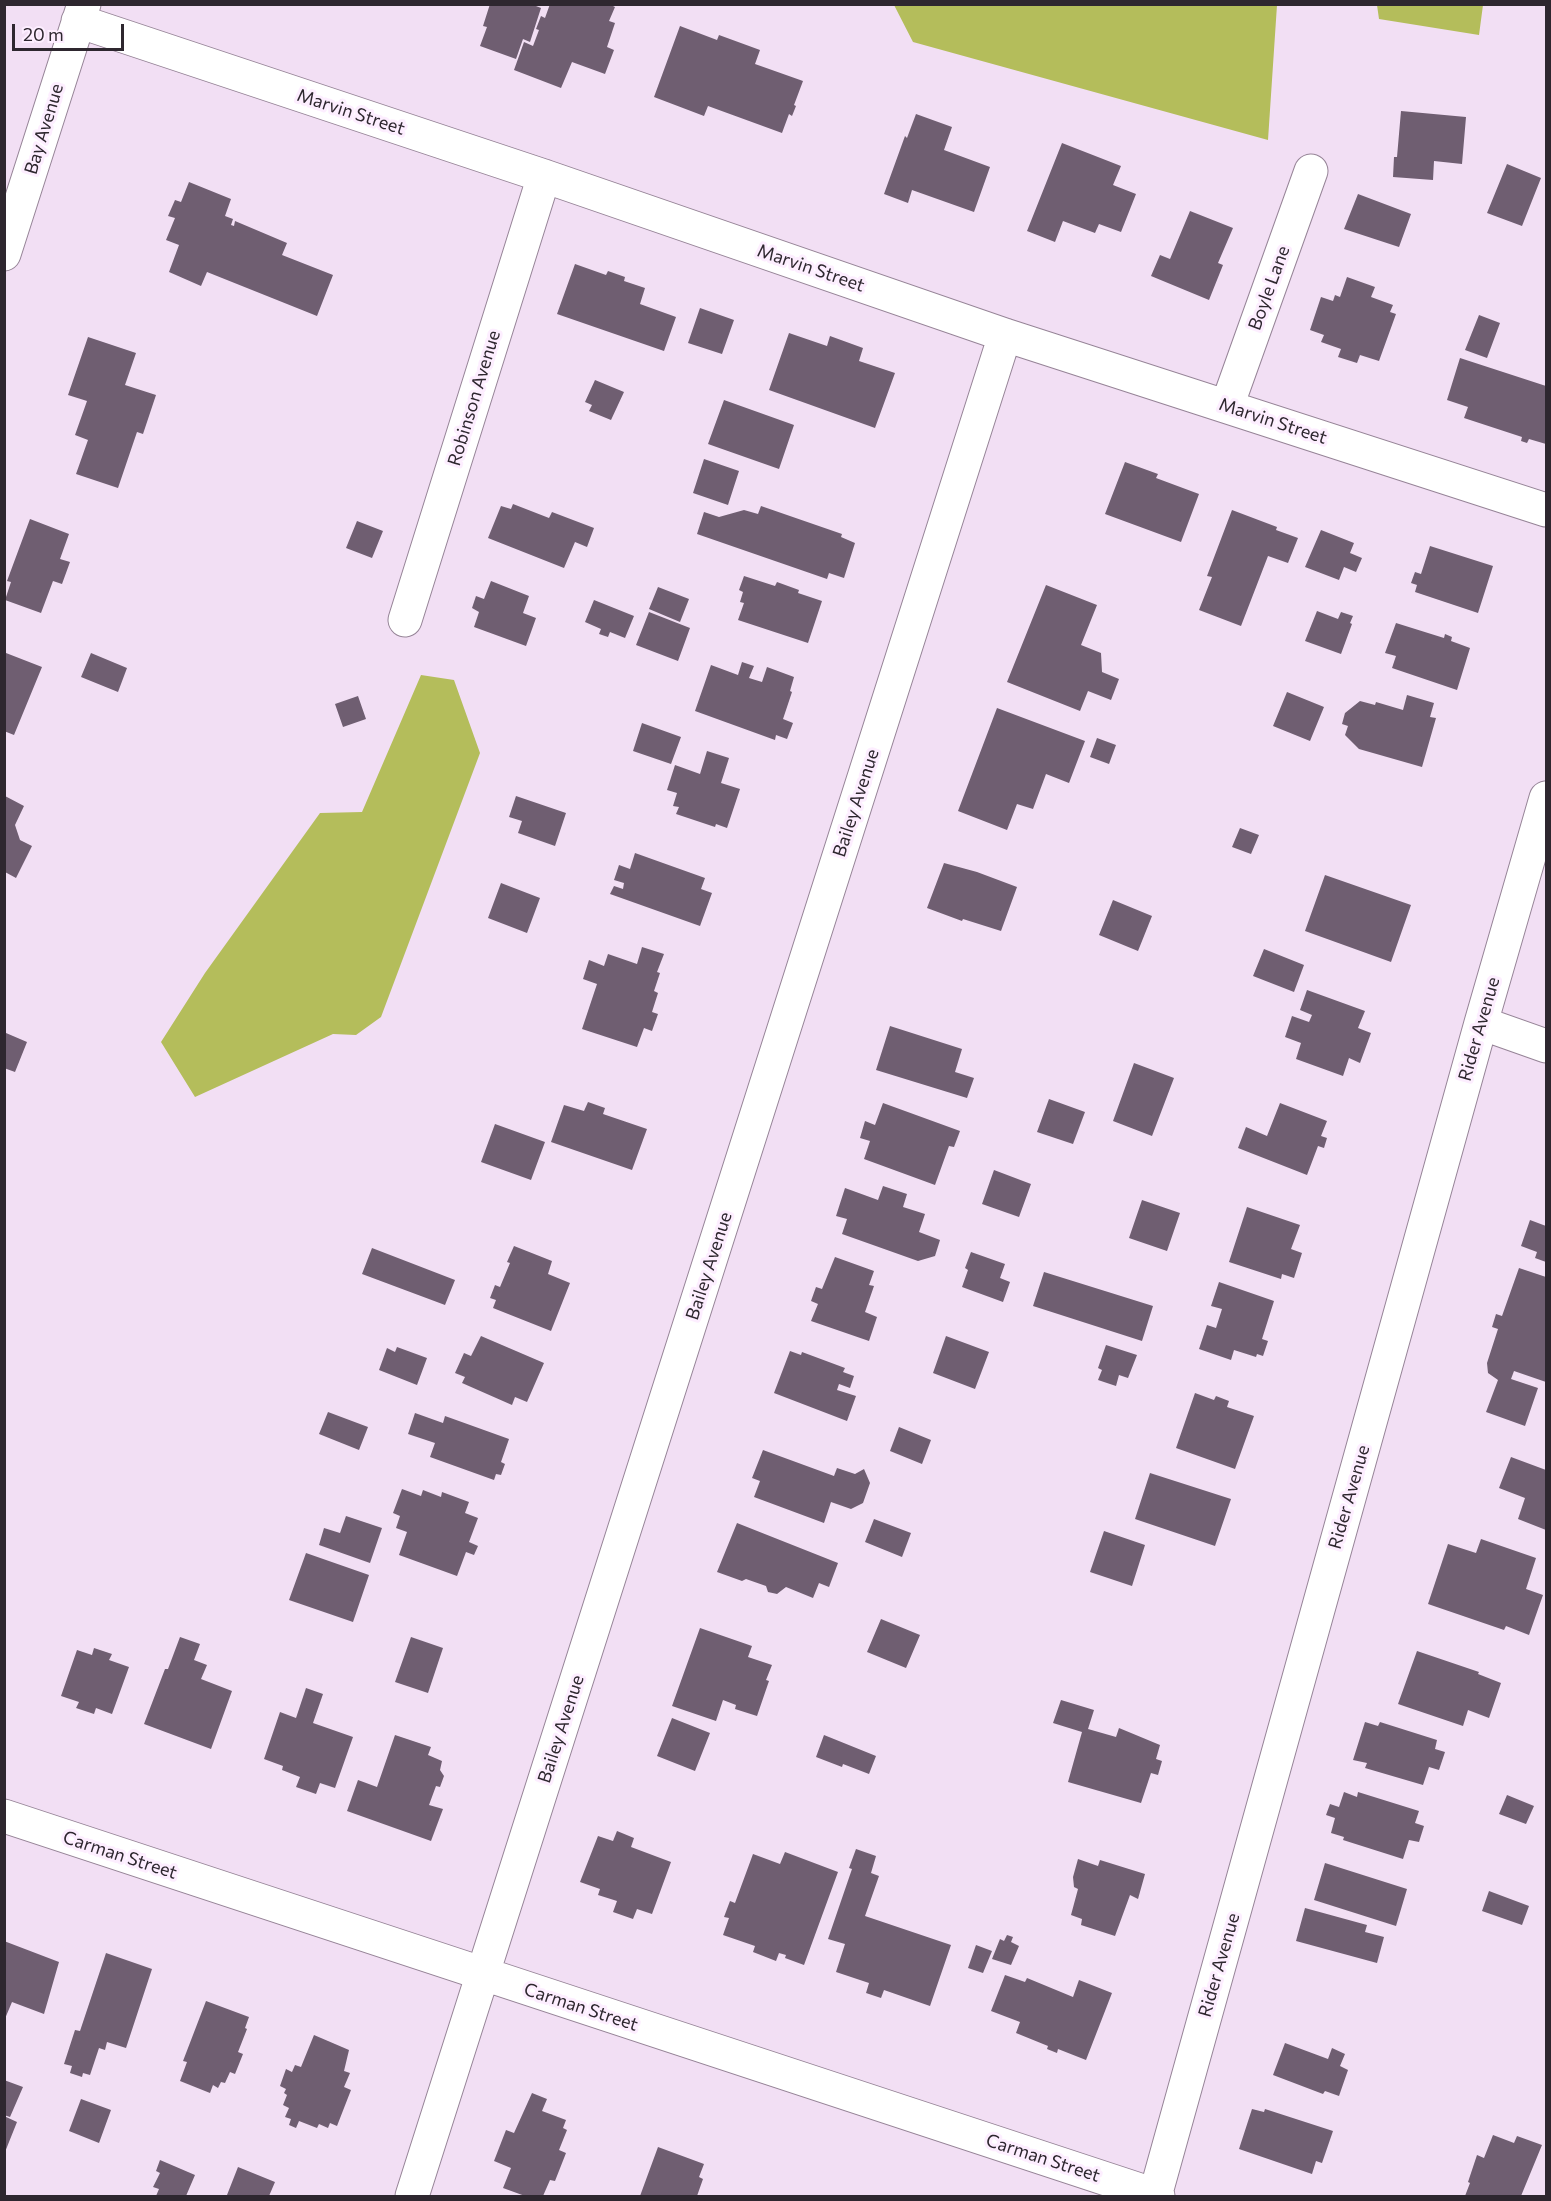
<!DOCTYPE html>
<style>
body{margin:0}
#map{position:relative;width:1551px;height:2201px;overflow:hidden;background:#f2dff4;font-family:Commissioner,sans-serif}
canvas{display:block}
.frame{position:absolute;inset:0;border:6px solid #2e272f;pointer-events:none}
.scale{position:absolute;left:12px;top:24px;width:112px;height:27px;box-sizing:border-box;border:3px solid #2e272f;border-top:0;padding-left:8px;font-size:18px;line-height:21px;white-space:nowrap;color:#2e272f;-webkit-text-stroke:4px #fdeeff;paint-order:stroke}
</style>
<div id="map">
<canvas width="1551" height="2201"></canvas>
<div class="frame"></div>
<div class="scale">20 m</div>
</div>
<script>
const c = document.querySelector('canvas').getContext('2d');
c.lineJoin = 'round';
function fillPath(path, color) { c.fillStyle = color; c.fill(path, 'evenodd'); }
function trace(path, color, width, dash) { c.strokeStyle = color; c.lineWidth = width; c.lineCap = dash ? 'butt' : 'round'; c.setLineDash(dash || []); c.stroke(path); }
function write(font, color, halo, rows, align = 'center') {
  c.font = font + ' Commissioner,sans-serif'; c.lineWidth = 6; c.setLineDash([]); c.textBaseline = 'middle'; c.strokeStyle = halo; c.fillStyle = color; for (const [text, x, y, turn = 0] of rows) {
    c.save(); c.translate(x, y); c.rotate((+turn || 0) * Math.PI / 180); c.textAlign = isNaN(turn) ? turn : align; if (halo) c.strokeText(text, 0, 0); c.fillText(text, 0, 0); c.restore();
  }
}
fillPath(new Path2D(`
 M894 5H1277L1268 140 913 42Z
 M1377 5H1483L1479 35 1379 19Z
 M421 675 454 680 480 753 381 1017 356 1035 333 1034 195 1097 161 1042 205 973 320 813 362 812Z`), '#b4bd5b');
fillPath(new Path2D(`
 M490 4H531L541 8 530 42 523 39 516 59 480 46 487 27 483 26Z
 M550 4H609L615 7 609 21 615 23 607 47 614 50 605 74 572 62 561 88 514 70 524 42 533 46 539 30 536 29 541 16 545 18Z
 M680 26 717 40 719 35 760 50 755 64 803 81 794 105 796 106 792 116 789 114 782 133 708 106 704 116 654 97Z
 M1401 111 1466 117 1462 164 1434 161 1433 180 1393 177 1394 157H1397Z
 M916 114 952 127 944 150 990 167 974 212 912 190 908 203 884 194 905 136 907 138Z
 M1062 143 1121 166 1113 185 1136 194 1121 232 1099 224 1095 233 1063 221 1055 242 1027 231Z
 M1507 164 1541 178 1522 226 1487 213Z
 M189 182 231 199 225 216 233 219 231 225 234 226 235 221 287 243 282 255 333 275 317 316 207 272 201 286 169 272 179 245 166 240 175 218 168 216 175 200 181 202Z
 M1358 194 1411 214 1399 247 1344 229Z
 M1190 211 1233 228 1218 263 1223 265 1209 300 1151 276 1160 255 1170 259Z
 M575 264 606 275 608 271 625 277 624 281 645 288 640 304 676 317 664 351 557 314Z
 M1347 277 1375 287 1371 297 1393 305 1390 312 1396 314 1379 361 1360 355 1357 363 1338 357 1341 349 1321 342 1324 335 1310 330 1321 297 1333 301 1335 295 1340 297Z
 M700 308 734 320 722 354 688 343Z
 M1479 315 1500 323 1487 358 1465 350Z
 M789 333 827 346 830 336 863 348 859 361 895 373 875 428 769 390Z
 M88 337 136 353 125 385 156 395 143 434 137 432 118 488 76 474 88 440 75 435 87 401 68 395Z
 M1460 358 1546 386V444L1529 439 1527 443 1521 441 1522 437 1464 418 1468 407 1447 400Z
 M595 380 624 392 611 420 589 411 592 405 585 402Z
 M724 400 794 425 779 469 708 444Z
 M704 459 739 471 728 505 693 493Z
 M1125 462 1158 474 1156 478 1199 494 1181 542 1105 514Z
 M513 504 549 518 552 512 594 528 587 547 575 542 564 568 488 538 501 506 511 509Z
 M761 506 842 534 841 537 855 543 844 578 829 573 827 579 697 534 704 512 719 517 744 510 758 514Z
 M1232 510 1277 527 1276 530 1298 538 1288 563 1268 556 1241 626 1199 610 1212 577 1207 576Z
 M30 519 69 534 60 559 70 562 62 584 53 581 41 613 5 600 11 582 7 581Z
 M357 521 383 531 372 558 346 548Z
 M1321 530 1354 543 1350 553 1362 558 1356 572 1344 567 1339 580 1305 567Z
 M1430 546 1493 566 1478 613 1415 592 1417 585 1411 583 1415 572 1421 574Z
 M744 576 775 586 777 582 799 590 798 593 822 601 808 643 738 620 744 603 740 602 743 592 739 590Z
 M491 581 529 596 523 613 536 618 526 646 474 627 479 612 472 608 476 596 484 599Z
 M1046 585 1097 605 1081 645 1101 653 1102 672 1119 679 1111 700 1088 691 1080 711 1007 682Z
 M658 587 689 599 680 622 649 609Z
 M594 600 634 616 625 638 610 632 608 637 599 634 601 629 585 622Z
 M1317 611 1338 619 1341 612 1353 616 1350 623 1352 624 1341 654 1305 641Z
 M649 612 690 628 678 661 636 645Z
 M1396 623 1444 638 1445 634 1452 637 1451 641 1470 648 1457 690 1392 668 1396 656 1385 653Z
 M6 653 42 667 14 735 4 731Z
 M91 653 127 668 118 692 81 677Z
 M742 662 754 666 749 678 762 682 767 667 794 677 790 691 792 692 783 719 793 723 787 739 776 735 775 740 695 711 711 665 738 675Z
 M1287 692 1324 707 1310 741 1273 726Z
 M1407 695 1434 703 1430 717 1436 718 1422 767 1359 749 1345 735 1348 726 1342 724 1345 713 1360 701 1375 705 1376 702 1403 710Z
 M358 696 366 719 343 727 335 704Z
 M997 708 1085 741 1069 783 1046 774 1033 809 1017 804 1007 830 958 811Z
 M642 723 681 737 671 764 633 751Z
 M1097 738 1116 745 1109 764 1090 757Z
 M707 751 729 758 721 783 740 789 727 828 716 824 715 827 676 814 679 807 673 806 677 793 667 790 675 765 700 774Z
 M5 796 24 806 15 825 20 840 32 846 16 878 5 872Z
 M516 796 566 813 555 846 518 833 522 821 509 817Z
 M1240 828 1259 835 1251 854 1232 847Z
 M635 853 705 878 701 889 712 893 700 926 610 894 614 886 623 889 624 883 614 880 619 865 630 869Z
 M944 863 977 872 1017 887 1001 931 963 919 962 921 927 908Z
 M1325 875 1411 905 1391 962 1305 931Z
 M501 883 540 898 527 933 488 918Z
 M1113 900 1152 916 1138 951 1099 935Z
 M642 947 664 954 657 972 660 973 654 991 658 993 652 1012 658 1014 652 1031 644 1028 637 1047 582 1029 597 984 583 979 589 960 604 966 608 954 637 964Z
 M1264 949 1304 965 1294 992 1253 976Z
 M1307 990 1365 1011 1358 1028 1371 1033 1360 1063 1349 1058 1343 1076 1296 1059 1301 1043 1285 1037 1292 1016 1309 1022 1312 1015 1300 1010Z
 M890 1026 962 1049 955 1072 974 1078 967 1098 876 1070Z
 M6 1033 27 1042 15 1072 4 1068Z
 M1134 1063 1174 1078 1152 1136 1113 1121Z
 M1049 1099 1085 1112 1073 1144 1037 1132Z
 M588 1102 605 1108 603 1114 647 1129 632 1170 551 1142 564 1105 584 1111Z
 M883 1103 960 1131 954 1147 949 1146 935 1185 864 1159 870 1141 860 1138 865 1121 875 1125Z
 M1280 1103 1327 1121 1321 1136 1327 1138 1324 1148 1318 1146 1307 1175 1238 1148 1246 1127 1267 1136Z
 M495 1124 545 1142 531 1180 481 1162Z
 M994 1170 1031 1184 1019 1217 982 1204Z
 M883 1186 907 1194 903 1207 925 1214 919 1232 940 1240 935 1256 918 1261 842 1234 847 1219 836 1216 845 1188 878 1200Z
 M1142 1200 1180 1213 1167 1251 1129 1238Z
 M1247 1207 1300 1225 1291 1249 1302 1253 1294 1278 1282 1274 1281 1279 1229 1262Z
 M1530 1220 1546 1226V1262L1535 1258 1537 1252 1521 1246Z
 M514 1246 552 1261 548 1274 570 1283 551 1331 493 1308 496 1300 490 1298 495 1285 500 1287 510 1263 507 1262Z
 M372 1248 455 1280 445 1305 362 1274Z
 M971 1252 1005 1264 1000 1278 1010 1282 1003 1302 962 1287 968 1270 965 1268Z
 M835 1257 874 1271 869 1285 874 1286 865 1312 877 1317 869 1341 811 1321 818 1304 811 1301 816 1287 822 1289Z
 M1519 1268 1546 1277V1382L1514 1371 1511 1379 1538 1388 1525 1426 1486 1412 1498 1380 1488 1373 1487 1363 1498 1329 1492 1327 1496 1314 1502 1316Z
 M1044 1272 1153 1306 1142 1341 1033 1306Z
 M1219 1282 1274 1301 1262 1339 1268 1341 1263 1356 1257 1354 1256 1357 1234 1350 1231 1360 1199 1349 1207 1325 1216 1328 1222 1309 1211 1306Z
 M481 1336 544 1363 527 1402 515 1397 512 1405 462 1383 465 1377 455 1373 464 1353 471 1356Z
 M946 1336 989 1352 975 1389 933 1373Z
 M1106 1345 1137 1355 1128 1378 1119 1375 1116 1386 1098 1380 1102 1370 1098 1368Z
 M397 1347 427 1358 417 1385 379 1370 387 1348 395 1352Z
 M790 1351 801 1355 802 1352 845 1368 843 1372 854 1376 850 1388 839 1384 837 1390 856 1396 847 1421 774 1393Z
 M1195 1393 1214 1400 1216 1396 1229 1401 1227 1407 1254 1416 1235 1469 1176 1448Z
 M328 1412 368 1427 359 1450 319 1434Z
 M415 1413 443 1423 445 1416 509 1439 501 1462 505 1464 501 1475 496 1474 494 1480 430 1457 435 1443 408 1434Z
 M899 1427 931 1440 922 1464 890 1451Z
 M763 1450 834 1476 837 1468 855 1474 864 1469 870 1483 863 1503 851 1509 831 1502 824 1523 754 1497 760 1481 752 1478Z
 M1511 1457 1546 1470V1530L1518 1519 1525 1498 1499 1488Z
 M1150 1473 1231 1499 1215 1546 1135 1519Z
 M402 1489 421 1496 423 1490 441 1497 442 1492 469 1502 465 1513 478 1518 469 1542 478 1546 474 1555 466 1552 457 1576 399 1555 407 1532 396 1528 400 1516 393 1513Z
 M346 1516 382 1528 370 1563 319 1545 324 1528 340 1533Z
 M874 1519 911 1533 902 1557 865 1542Z
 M737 1523 838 1563 829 1587 819 1583 813 1598 786 1587 777 1594 768 1592 766 1586 746 1579 742 1581 717 1572Z
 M1104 1531 1145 1545 1132 1586 1090 1572Z
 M1481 1539 1536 1558 1526 1589 1543 1595 1529 1635 1506 1626 1504 1630 1428 1604 1448 1544 1476 1553Z
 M306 1553 369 1575 353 1622 289 1600Z
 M881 1619 920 1635 906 1668 867 1652Z
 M700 1628 752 1646 748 1657 772 1665 766 1680 769 1681 757 1716 735 1709 736 1705 723 1700 716 1721 672 1706Z
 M180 1637 200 1644 194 1660 207 1665 201 1679 232 1691 211 1749 144 1724 165 1669H168Z
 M411 1637 443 1648 428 1693 395 1682Z
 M94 1648 112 1654 109 1660 129 1667 112 1714 96 1708 94 1714 76 1708 79 1702 61 1696 77 1650 92 1655Z
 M1417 1651 1479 1672 1478 1674 1501 1683 1489 1718 1468 1710 1463 1726 1398 1704Z
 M306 1688 323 1694 313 1723 353 1737 335 1788 320 1783 316 1794 296 1787 300 1777 282 1770 283 1766 264 1759 280 1712 296 1718Z
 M1061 1700 1094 1710 1088 1729 1116 1737 1119 1728 1160 1745 1156 1759 1162 1761 1158 1775 1151 1773 1141 1803 1068 1782 1082 1732 1053 1723Z
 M672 1718 710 1733 695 1771 657 1756Z
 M1365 1722 1378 1726 1380 1722 1437 1740 1435 1749 1445 1752 1439 1770 1429 1767 1423 1785 1365 1768 1367 1763 1353 1760Z
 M395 1735 431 1747 428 1755 442 1761 440 1770 444 1776 440 1787 436 1786 429 1805 443 1809 431 1841 347 1811 358 1780 377 1787Z
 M824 1735 876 1756 869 1774 843 1764 842 1767 816 1757Z
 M1344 1792 1357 1797 1358 1792 1419 1811 1415 1823 1424 1826 1419 1842 1409 1840 1403 1859 1343 1840 1344 1837 1331 1833 1335 1818 1326 1815 1330 1804 1339 1807Z
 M1507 1795 1534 1806 1526 1824 1499 1814Z
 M617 1831 634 1838 631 1847 671 1862 652 1914 637 1909 633 1919 613 1912 617 1901 598 1895 600 1889 580 1882 598 1836 613 1841Z
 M856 1849 876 1856 871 1873 879 1876 865 1916 951 1945 930 2006 884 1990 881 1998 866 1993 869 1983 836 1972 845 1944 828 1939 852 1869 849 1868Z
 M785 1852 838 1872 804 1965 785 1958 786 1955 779 1953 776 1961 753 1952 755 1946 723 1935 729 1918 724 1917 730 1901 735 1903 753 1854 780 1864Z
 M1078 1859 1098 1866 1100 1860 1145 1874 1138 1899 1130 1895 1115 1936 1081 1925 1082 1919 1071 1915 1078 1889 1074 1887 1073 1877Z
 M1325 1863 1407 1889 1396 1926 1314 1900Z
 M1489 1891 1529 1906 1522 1925 1482 1911Z
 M1305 1908 1367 1925 1365 1932 1384 1937 1377 1963 1296 1941Z
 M1007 1935 1013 1937 1011 1942 1019 1946 1011 1965 992 1959 1000 1939 1004 1941Z
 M4 1941 59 1962 44 2014 12 2002 4 2021Z
 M976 1945 992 1951 983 1973 968 1968Z
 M106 1953 152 1969 126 2048 107 2042 105 2050 99 2048 90 2075 83 2073 82 2077 70 2073 72 2066 64 2064 75 2030 80 2031Z
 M1005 1975 1025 1982 1027 1978 1073 1997 1079 1980 1112 1993 1086 2060 1058 2049 1057 2053 1047 2049 1048 2046 1016 2033 1020 2022 991 2011Z
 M206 2001 249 2017 245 2028 247 2029 238 2052 243 2054 235 2074 230 2072 225 2083 221 2082 218 2088 213 2085 210 2093 180 2081 187 2062 183 2061Z
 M314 2035 349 2050 344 2071 350 2073 344 2087 351 2090 337 2126 330 2123 328 2128 319 2124 317 2128 299 2121 296 2128 289 2125 291 2119 285 2117 289 2108 283 2105 287 2095 284 2093 286 2089 280 2086 286 2069 292 2072 295 2065 301 2067Z
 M1285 2043 1328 2059 1332 2048 1345 2054 1340 2066 1348 2070 1339 2096 1325 2091 1323 2094 1273 2075Z
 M4 2080 23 2087 10 2117 4 2115Z
 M532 2093 547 2099 542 2111 566 2120 563 2128 567 2130 559 2150 566 2153 555 2181 550 2180 543 2196H525L503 2188 511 2168 494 2161 506 2130 514 2133Z
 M81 2099 111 2110 99 2143 69 2131Z
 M1252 2109 1264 2112 1265 2109 1333 2131 1322 2163 1316 2161 1312 2174 1239 2149Z
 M4 2116 17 2122 5 2152H4Z
 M1493 2135 1514 2143 1517 2136 1542 2145 1521 2196H1465L1470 2183 1468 2182 1477 2155 1484 2158Z
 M658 2147 704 2164 699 2177 703 2179 697 2196H640Z
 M160 2160 195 2175 186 2196H156L159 2189 153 2187 160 2173 156 2171Z
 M238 2167 275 2182 269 2196 227 2195Z`), '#6f5e71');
const minor = new Path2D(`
 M78 21 544 176 1005 335 1546 510
 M4 254 84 4
 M1227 406 1311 171
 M405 620 544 176
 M1481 1023 1546 1046
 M4 1816 1158 2196
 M412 2196 1005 335
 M1155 2196 1481 1023 1546 798`);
trace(minor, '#968497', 35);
trace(minor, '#fff', 33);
write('18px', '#2e272f', '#fdeeff', [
 ["Marvin Street",351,112,18],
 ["Bay Avenue",44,129,-73],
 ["Marvin Street",811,268,19],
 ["Boyle Lane",1269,288,-70],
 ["Robinson Avenue",474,398,-73],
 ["Marvin Street",1273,421,18],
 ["Bailey Avenue",856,803,-72],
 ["Rider Avenue",1479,1029,-74],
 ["Bailey Avenue",709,1266,-72],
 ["Rider Avenue",1349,1497,-74],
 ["Bailey Avenue",561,1729,-72],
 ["Carman Street",120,1855,18],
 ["Rider Avenue",1219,1965,-74],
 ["Carman Street",581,2007,18],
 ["Carman Street",1043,2158,18]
]);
</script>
